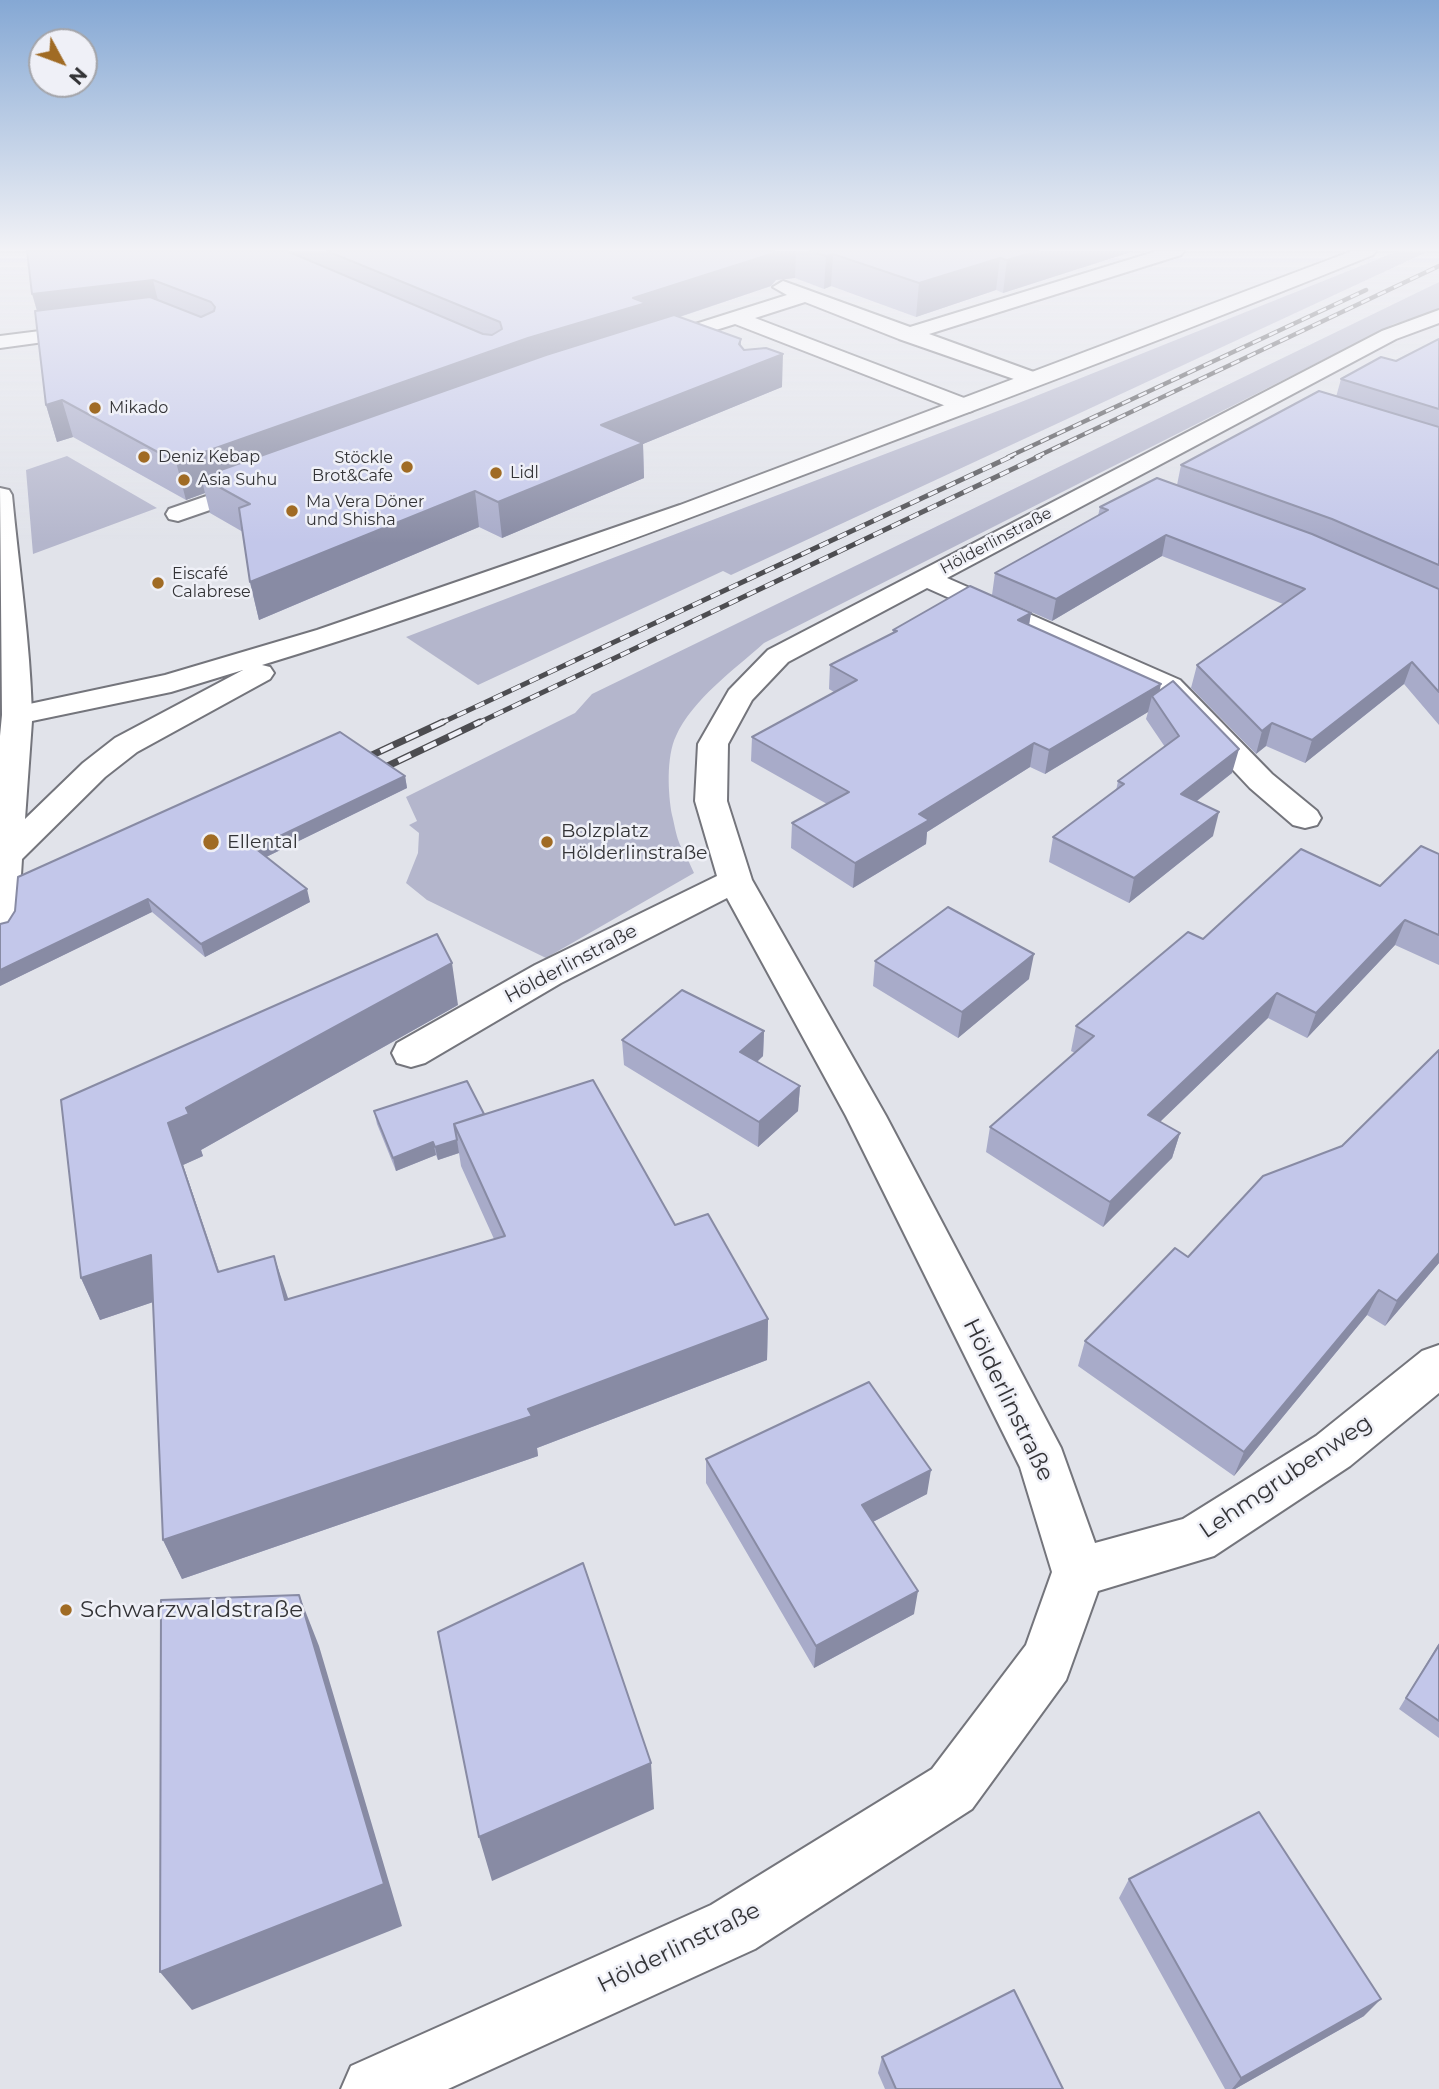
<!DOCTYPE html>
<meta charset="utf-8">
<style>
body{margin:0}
#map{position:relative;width:1439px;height:2089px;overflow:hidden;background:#e1e3ea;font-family:Montserrat,sans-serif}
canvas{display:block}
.north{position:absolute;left:28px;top:28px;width:70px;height:70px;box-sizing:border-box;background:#eff0f7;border:2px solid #a4a5aa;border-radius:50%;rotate:131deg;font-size:19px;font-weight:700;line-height:28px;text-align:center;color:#343437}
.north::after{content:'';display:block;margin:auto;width:24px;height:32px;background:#a06b24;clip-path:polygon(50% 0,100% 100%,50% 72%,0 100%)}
</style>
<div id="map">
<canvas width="1439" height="2089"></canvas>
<div class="north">N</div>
</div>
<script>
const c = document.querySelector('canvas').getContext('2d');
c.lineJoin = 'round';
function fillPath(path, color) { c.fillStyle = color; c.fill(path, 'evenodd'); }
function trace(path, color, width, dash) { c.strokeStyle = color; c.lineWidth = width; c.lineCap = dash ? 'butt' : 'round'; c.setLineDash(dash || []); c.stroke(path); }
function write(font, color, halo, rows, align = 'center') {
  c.font = font + ' Montserrat,sans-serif'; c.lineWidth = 5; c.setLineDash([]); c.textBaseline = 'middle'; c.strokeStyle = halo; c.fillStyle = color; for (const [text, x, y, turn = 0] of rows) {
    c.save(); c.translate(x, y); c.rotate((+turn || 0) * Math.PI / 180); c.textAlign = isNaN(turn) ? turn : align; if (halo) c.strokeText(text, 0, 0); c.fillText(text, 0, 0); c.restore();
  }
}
fillPath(new Path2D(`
 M1398 251H1429L731 575 723 571 478 685 406 637 1016 404Z
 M1439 282V310L1394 324 764 643C735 669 692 700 676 736 666 757 668 794 672 815 676 830 677 849 691 858L688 860 694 873 546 958 427 900 406 883 418 853 419 833 409 825 417 821 406 797 575 713 592 694Z
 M67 456 157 508 33 554 26 470Z`), '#b4b6cc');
const minor = new Path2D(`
 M1157 251H1184L1181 255 929 334 1042 375 1045 380 1034 386 899 339 805 302 755 318 972 401 975 406 972 411 964 413 735 324 655 349 645 343 648 339 787 295 773 287 783 281 910 327Z
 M1439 310V323L1396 339 947 578 1180 680 1272 774 1317 811 1321 818 1317 825 1305 828 1293 825 1250 788 1160 692 927 588 788 662 752 700 728 744 727 801 752 880 886 1116 1061 1448 1095 1543 1183 1519 1316 1436 1422 1351 1439 1345V1393L1350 1466 1214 1556 1098 1591 1066 1680 972 1809 755 1949 448 2089H341L351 2066 711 1905 932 1769 1026 1645 1052 1572 1020 1467 846 1116 727 898 561 983 425 1063 411 1067 397 1063 392 1053 397 1043 535 965 717 876 695 801 698 744 729 690 768 650 1382 331Z
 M88 325 95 327 98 331 95 335 0 348V336Z
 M256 479 265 481 268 486 265 491 178 521 169 519 166 514 169 509Z
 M0 488 9 490 12 495C19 569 30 641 32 715L28 721 17 724 6 721 2 715Z`);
const major = new Path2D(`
 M1352 251H1376L1373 255C1208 322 1041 385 874 448 672 525 469 602 262 665L270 667 274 673 270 679 137 752 105 777 22 859 18 924 13 932 0 935V736L2 715 6 709 165 675 317 630 680 505ZM243 670 115 738 83 763 25 819 32 721 171 692Z`);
trace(minor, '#74757c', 4);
trace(major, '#74757c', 4);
fillPath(minor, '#fff');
fillPath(major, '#fff');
const railFar2 = new Path2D(`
 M1008 457 1366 290
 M1036 457 1439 266`);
const railFar1 = new Path2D(`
 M439 724 1012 456
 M476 724 1040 456`);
const rail = new Path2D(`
 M355 763 443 722
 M373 773 480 722`);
trace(railFar2, '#4d4d51', 4.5);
trace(railFar1, '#4d4d51', 5);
trace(rail, '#4d4d51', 7);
trace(railFar2, '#eff0f7', 2.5, [9]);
trace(railFar1, '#eff0f7', 3.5, [10]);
trace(rail, '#eff0f7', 4.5, [14]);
fillPath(new Path2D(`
 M27 251H1134L1003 293 996 290 916 317 831 286 824 289 795 278 776 280 771 286 680 317 741 339 740 345 782 387 643 444 644 478 502 538 479 527 259 620 250 582 243 532 210 513 205 493 186 500 73 437 57 442 46 405 37 310Z
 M1439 339V725L1404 684 1305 763 1266 746 1256 754 1191 688 1197 665 1283 604 1162 556 1052 621 992 595 995 573 1098 516 1100 507 1177 485 1181 465 1336 397 1341 379 1396 361Z
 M1031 613 1029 625 1160 690 1232 773 1197 801 1213 836 1129 903 1049 862 1053 837 1116 791 1118 781 1165 747 1146 719 1148 712 1045 774 1030 767 927 832 926 844 853 888 791 848 792 823 827 804 751 761 752 737 834 692 829 689 830 665 893 633V630Z
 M405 776 407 788 266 857 310 902 205 957 152 912 0 986V924L8 922Z
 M1439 854V965L1395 945 1307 1038 1268 1018 1160 1122 1180 1133 1172 1158 1103 1227 986 1152 990 1127 1075 1053 1071 1051 1076 1026 1203 939 1380 886Z
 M875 961 1029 979 958 1038 873 986Z
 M458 1005 201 1150 203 1156 183 1165 219 1271 288 1299 494 1239 461 1166 459 1153 438 1160 436 1155 396 1171 377 1124 374 1111 484 1114 675 1225 768 1319 767 1360 537 1448 538 1456 182 1579 163 1540 153 1302 100 1320 81 1278 61 1100Z
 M764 1031 763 1056 757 1062 800 1086 798 1111 758 1147 624 1065 622 1040Z
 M1439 1050V1263L1385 1326 1367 1315 1234 1476 1078 1366 1085 1341 1188 1257 1342 1146Z
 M706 1459 927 1494 873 1522 914 1614 814 1668 706 1483Z
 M1439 1643V1738L1399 1709Z
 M1129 1879 1364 2016 1235 2089H1225L1119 1898Z
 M882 2057 1063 2089H885L878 2073Z`), '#a8abc9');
fillPath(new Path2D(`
 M774 251H796L795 278 776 280 771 286 201 477 205 493 186 500 176 462 633 298Z
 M1038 251H1134L1003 293 1007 260Z
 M833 254 831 286 824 289 826 256Z
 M1000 258 996 290 916 317 919 283Z
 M153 280 161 313 42 328 32 294Z
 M741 339 740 370 783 354 782 387 643 444 644 478 502 538 498 502 601 425 739 344Z
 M62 400 73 437 57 442 46 405Z
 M475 491 479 527 259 620 250 582Z
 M1166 535 1162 556 1052 621 1056 599Z
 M1031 613 1027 636 1018 620Z
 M1412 662 1404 684 1305 763 1312 740Z
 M1161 684 1157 703 1152 696 1148 712 1045 774 1049 750Z
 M1272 723 1266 746 1256 754 1262 731Z
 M1034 743 1030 767 927 832 926 844 853 888 855 863 919 814Z
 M1239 749 1232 773 1175 818 1181 794Z
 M405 776 407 788 258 861 255 848Z
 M1219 812 1213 836 1129 903 1134 878Z
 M307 889 310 902 205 957 201 944Z
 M148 899 152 912 0 986V970Z
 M1405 920 1395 945 1307 1038 1316 1013Z
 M1034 954 1029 979 958 1038 962 1012Z
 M452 963 458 1005 201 1150 203 1156 183 1165 233 1313 168 1123 186 1108Z
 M1277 993 1268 1018 1141 1140 1148 1115Z
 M764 1031 763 1056 740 1077V1052Z
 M800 1086 798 1111 758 1147 759 1122Z
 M1180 1133 1172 1158 1103 1227 1110 1202Z
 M457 1140 459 1153 438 1160 435 1147Z
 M433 1142 436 1155 396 1171 393 1158Z
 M1439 1253V1263L1385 1326 1397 1301Z
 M151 1255 168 1297 100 1320 81 1278Z
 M274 1256 288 1298 299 1341 285 1300Z
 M1379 1290 1367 1315 1234 1476 1244 1452Z
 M768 1319 767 1360 537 1448 538 1456 182 1579 163 1540 528 1409Z
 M931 1470 927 1494 859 1529 862 1505Z
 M918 1591 914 1614 814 1668 816 1646Z
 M299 1595 319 1646 402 1926 192 2010 160 1972Z
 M651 1763 654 1809 492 1881 479 1837Z
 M1381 1999 1364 2016 1235 2089H1232L1241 2078Z`), '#888ba4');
const building = new Path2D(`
 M27 251H287L483 334 492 335 502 329 500 322 327 251H774L771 254 633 298 646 303 528 338 176 462 62 400 46 405 35 311 150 297 201 317 214 311 215 307 211 302 153 280 32 294Z
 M810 251H1038L1007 260 1000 258 919 283 833 254 826 256Z
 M674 315 741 339 739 344 744 350 766 348 783 354 601 425 643 443 498 502 475 491 250 582 239 508 250 504 201 477 546 355Z
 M1439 339V409L1341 379 1381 357 1396 361Z
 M1319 391 1439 427V565L1332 519 1181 465Z
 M1157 478 1312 534 1439 589V692L1412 662 1312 740 1272 723 1262 731 1197 665 1305 589 1166 535 1056 599 995 573 1108 510 1100 507Z
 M970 586 1031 613 1018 620 1161 684 1049 750 1034 743 919 814 929 820 855 863 792 823 849 792 752 737 857 680 830 665 897 631 893 630Z
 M1173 681 1239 749 1181 794 1219 812 1134 878 1053 837 1124 784 1118 781 1179 736 1152 696Z
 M340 732 405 776 255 848 307 889 201 944 148 899 0 970V924L8 922 15 911 18 877Z
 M1421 846 1439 854V935L1405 920 1316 1013 1277 993 1148 1115 1180 1133 1110 1202 990 1127 1094 1036 1076 1026 1188 932 1203 939 1301 849 1380 886Z
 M948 907 1034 954 962 1012 875 961Z
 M437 934 452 963 186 1108 189 1114 168 1123 218 1272 274 1256 285 1300 505 1236 454 1124 593 1080 675 1225 708 1214 768 1319 528 1409 532 1416 163 1540 151 1255 81 1278 61 1100Z
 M682 990 764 1031 740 1052 800 1086 759 1122 622 1040Z
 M1439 1050V1253L1397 1301 1379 1290 1244 1452 1085 1341 1175 1248 1188 1257 1263 1176 1342 1146Z
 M467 1081 484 1114 454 1124 457 1140 435 1147 433 1142 393 1158 374 1111Z
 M869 1382 931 1470 862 1505 918 1591 816 1646 706 1459Z
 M583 1563 651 1763 479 1837 438 1632Z
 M299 1595 384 1884 160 1972 161 1600Z
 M1439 1645V1721L1406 1698Z
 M1259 1812 1381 1999 1241 2078 1129 1879Z
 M1014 1990 1063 2089H896L882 2057Z`);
fillPath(building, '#c3c7ea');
trace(building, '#888ba4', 2);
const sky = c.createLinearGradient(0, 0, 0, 543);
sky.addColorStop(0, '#85a8d4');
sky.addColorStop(0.46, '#f2f2f6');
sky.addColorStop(1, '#f2f2f600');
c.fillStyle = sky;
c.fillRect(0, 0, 1439, 543);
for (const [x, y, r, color] of [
 [95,408,7,"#a06b24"],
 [144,457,7,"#a06b24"],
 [407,467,7,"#a06b24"],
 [496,473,7,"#a06b24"],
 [184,480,7,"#a06b24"],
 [292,511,7,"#a06b24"],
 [158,583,7,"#a06b24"],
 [211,842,9,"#a06b24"],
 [547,842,7,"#a06b24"],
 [66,1610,7,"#a06b24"]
]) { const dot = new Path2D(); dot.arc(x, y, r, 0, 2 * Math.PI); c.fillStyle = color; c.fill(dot); trace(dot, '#eff0f7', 2.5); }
write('16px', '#343437', '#eff0f7', [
 ["Mikado",109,408],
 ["Deniz Kebap",158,457],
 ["Stöckle",393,458,"right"],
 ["Brot&Cafe",393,476,"right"],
 ["Lidl",510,473],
 ["Asia Suhu",198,480],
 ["Ma Vera Döner",306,502],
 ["und Shisha",306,520],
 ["Eiscafé",172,574],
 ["Calabrese",172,592]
], 'left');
write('16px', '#343437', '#eff0f7', [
 ["Hölderlinstraße",996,541,-28]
]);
write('19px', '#343437', '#eff0f7', [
 ["Bolzplatz",561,831],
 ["Hölderlinstraße",561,853],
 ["Ellental",227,842]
], 'left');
write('19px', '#343437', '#eff0f7', [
 ["Hölderlinstraße",571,964,-28]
]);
write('23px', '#343437', '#eff0f7', [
 ["Hölderlinstraße",1008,1400,64],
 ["Lehmgrubenweg",1286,1477,-34],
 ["Hölderlinstraße",679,1948,-26]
]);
write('23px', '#343437', '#eff0f7', [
 ["Schwarzwaldstraße",80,1610]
], 'left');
</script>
